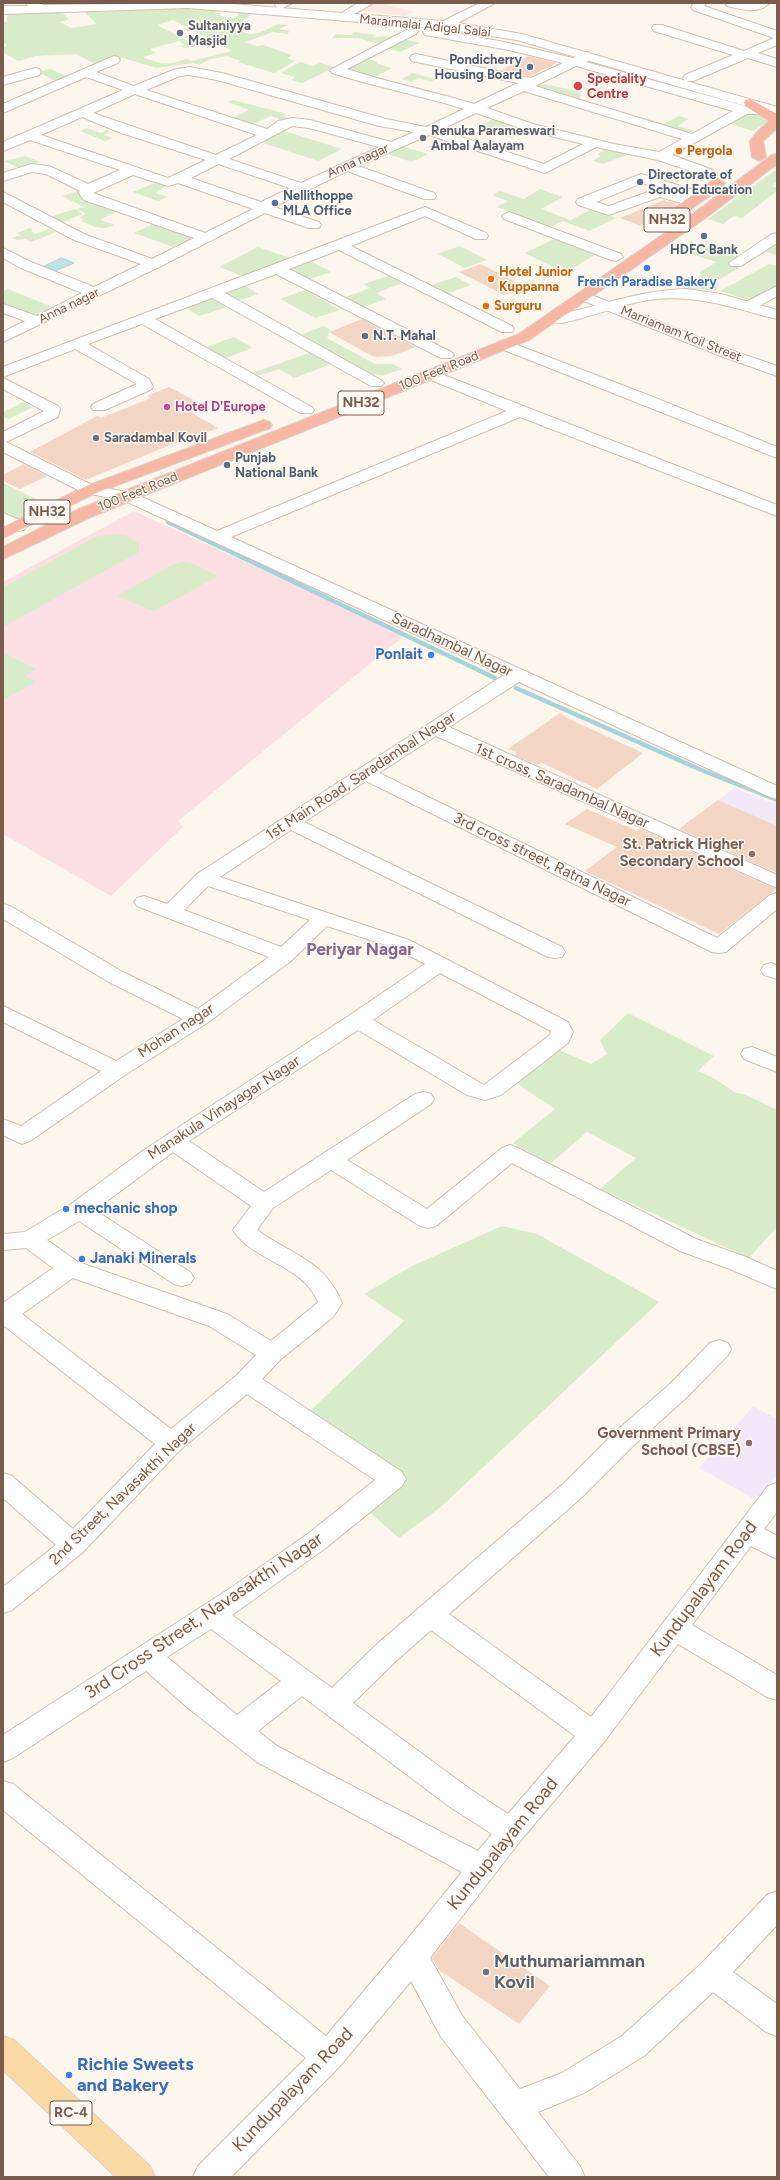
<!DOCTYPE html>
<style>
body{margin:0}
#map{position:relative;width:780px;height:2180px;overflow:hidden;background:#fdf6ec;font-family:Figtree,sans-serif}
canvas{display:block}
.frame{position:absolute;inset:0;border:4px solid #7a5c4d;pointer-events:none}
</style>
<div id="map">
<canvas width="780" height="2180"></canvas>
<div class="frame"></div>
</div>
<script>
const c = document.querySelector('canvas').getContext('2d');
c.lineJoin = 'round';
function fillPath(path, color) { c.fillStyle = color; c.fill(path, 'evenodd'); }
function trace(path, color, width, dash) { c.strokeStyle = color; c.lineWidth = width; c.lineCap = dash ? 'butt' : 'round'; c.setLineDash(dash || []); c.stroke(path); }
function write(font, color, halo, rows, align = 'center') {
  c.font = font + ' Figtree,sans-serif'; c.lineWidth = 3; c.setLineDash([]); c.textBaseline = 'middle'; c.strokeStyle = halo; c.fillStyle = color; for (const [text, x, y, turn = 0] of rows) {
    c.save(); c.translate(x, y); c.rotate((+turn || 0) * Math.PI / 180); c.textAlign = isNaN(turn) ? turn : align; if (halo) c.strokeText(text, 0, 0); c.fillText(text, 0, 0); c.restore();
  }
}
fillPath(new Path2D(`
 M371 3H383L414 12 404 16 355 10Z`), '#fde8e0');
fillPath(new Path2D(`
 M734 788 777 805V877L676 832Z
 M753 1406 777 1419V1475L756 1500 699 1468Z`), '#f3e8fa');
fillPath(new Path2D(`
 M134 511 405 635 178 821 183 827 111 896 3 834V582Z`), '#fbdfe3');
fillPath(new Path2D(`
 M175 6 217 10 215 13H221L220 16 235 18 241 12 254 13 231 29 250 34 259 33 278 24 288 25 279 29 289 31 288 34 273 32 245 42 257 46 263 45 292 55 287 58 295 61 274 73 238 62 240 61 227 56 211 59 199 65 193 63 157 68 123 58 97 65 76 54 35 56 19 61 3 53V47L7 45 3 42V22H7V13L60 11 69 19 60 22 71 28 97 24 81 9ZM173 20 208 38 192 43 157 25ZM179 41 185 45 180 46 185 48 215 42 232 51 192 61 187 59C168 65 161 65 143 57L156 53 150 49Z
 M354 32 376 35 372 37C382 38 389 35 398 37L382 45 358 38H332L335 34 351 35Z
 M400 38 420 43 400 52 383 47Z
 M363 57 378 62 376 63 392 68 370 79 341 68Z
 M300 62 312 66 320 63 335 67 336 74 327 71 302 83 291 80 295 77 280 73Z
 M51 69 70 78 59 83 38 72Z
 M412 73 435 79 431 82 418 78 411 82 402 79Z
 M545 84 580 92V98L575 101 533 85Z
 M233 100 287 114 283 116 294 120 288 122 271 116 251 125 226 121 249 110 228 102Z
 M747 112 757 113 767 119 768 122 753 131 727 123Z
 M679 116 689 119 677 126 694 131 687 134 659 126Z
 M495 118 529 129 512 138 478 127Z
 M86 128 101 133 107 130 111 131 104 135 113 138 105 141 80 131Z
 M281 130 342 149 318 161 257 141Z
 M402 146 428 154 412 162 388 154Z
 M606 149 630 154 603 164 592 161 601 156 597 154Z
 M25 156 40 162 19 168 4 161Z
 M777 169V182L771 186 777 188V191L742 218 734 216 723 224 708 219Z
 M157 182 168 185 155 193 168 197 158 201 133 192Z
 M540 189 563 197 541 209 570 220 592 209 616 218 589 231 563 221 550 227 497 207 508 201 492 195 500 191 524 199Z
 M81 190 120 210 100 220 115 225C103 231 94 227 81 221L84 220 79 217 86 214 77 209 84 207 62 196Z
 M75 209 83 214 57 224 46 218Z
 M153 224 192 238 173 247 134 233Z
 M30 228 33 230 31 231 35 234 49 229 56 232 31 242 25 239 18 240 12 238 21 235 17 233Z
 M556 238 597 254 565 273 525 253Z
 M777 238V255L766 252 718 280 717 290 685 289 684 284H703L700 272 717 262 677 250 691 241 738 256 766 239Z
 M460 246 487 260 465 268 438 254Z
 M258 247 296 260 248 278 219 267Z
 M309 260 331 272 304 281 282 269Z
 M769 264 777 266V286L751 301 720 291Z
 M388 276 402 283 376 293 386 299 362 308 343 298 370 288 363 284Z
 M456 277 471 285 444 295 428 286Z
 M242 284 258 294 234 302 218 293Z
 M8 289 55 308 32 318 3 306V291Z
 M305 290 340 310 315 318 280 299Z
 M210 297 227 307 199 316 182 306Z
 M324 326 331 330 327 338 375 364H393L402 369 385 375 367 374 298 336Z
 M234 337 253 348 222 359 204 348Z
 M312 352 334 363 294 378 279 369 254 377 249 374Z
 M23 402 33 407 9 419 3 417V412Z
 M3 483 48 505 17 519 3 512Z
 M115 534 127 536 139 544V552L3 627V587L96 537Z
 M182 562 193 564 218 576 154 611 117 596 172 565Z
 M4 653 36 669 25 676 36 682 3 700Z
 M628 1013 714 1056 698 1071 717 1080 736 1093 744 1094 777 1110V1227L749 1258 600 1189 636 1158 587 1132 550 1164 513 1143 555 1109 523 1088 514 1079 526 1076 559 1050 591 1064 607 1054 600 1040Z
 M502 1226 537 1234 659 1302 442 1506 399 1538 352 1497 393 1466 324 1424 310 1411 404 1321 364 1294 412 1266Z`), '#d8ecc9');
const water = new Path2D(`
 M62 258 74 263 55 271 45 266Z`);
fillPath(water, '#bfe3e8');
trace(water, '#a5d3da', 1);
trace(new Path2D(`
 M168 522 495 678
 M516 688 699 769 777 800`), '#a5d3da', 4.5);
fillPath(new Path2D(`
 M528 56 557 63 531 76 502 70Z
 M664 200 678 204 656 220 641 226 620 218Z
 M481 264 529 289 504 295 459 272Z
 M362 319 410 344 415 347 392 356 374 357 329 332Z
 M169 387 199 403 185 409 218 428 165 447 86 480 30 452 97 416 101 418 151 398 147 396Z
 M24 464 47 476 20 489 3 481V475Z
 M560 713 569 719 643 753 597 789 542 763 537 765 514 755 517 752 508 749Z
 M718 800 777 826V873L679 829Z
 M587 809 637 831 640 829 776 889 719 934 585 871 617 847 565 824Z
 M459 1923 550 1986 519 2024 439 1970 432 1958Z`), '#f3d5c3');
const street = new Path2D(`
 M276 3H292L281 9 277 8 275 5Z
 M358 3H373L353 15H345L343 12Z
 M694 3H706L704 6 777 31V45L758 53 777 59V67L748 58 693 81H685L683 78 685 75 733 55 654 31 652 28 654 25H662L744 51 774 38 693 10 691 7Z
 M725 3H769C759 15 739 9 727 6Z
 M412 27 418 31 416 34 347 69C389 83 432 91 474 104L518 83 412 61 410 58 412 55 416 54 531 78 563 63 509 50 425 35 423 32 429 28 509 43 573 58 588 52 594 56 586 62 745 106 765 107 766 110 760 114H747L672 155 713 170 715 173 713 176 708 177 658 160 596 147 545 173 429 135 358 166 434 193 436 196 434 199H424L347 171 274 207 319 222 321 225 319 228H309L265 213 159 267 3 342V332L25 321 3 313V304L37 316 82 293 21 268 3 258V248L31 262 94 287 141 264 74 240 3 202V192L84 234 152 259 194 238 84 200 79 193 80 191 46 174 32 172 3 181V173L31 164 49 166 88 184 120 170 30 140 3 151V142L123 90 86 77 3 113V104L114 56 118 57 120 60 118 63 96 72 134 86 173 70 189 67 222 73 386 119 426 127 464 109C420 95 375 87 332 73L330 70ZM576 66 733 111 692 134 535 86ZM189 75 217 80 379 126 414 132 391 142 310 120 292 118 278 121 267 129 146 90 180 76ZM524 91 682 139 659 152 614 144 533 124 487 108ZM135 94 257 135 216 155 93 113ZM476 113 526 130 583 144 544 164 440 130ZM82 117 121 133 206 160 168 178 41 135ZM292 126 309 128 379 147 301 183 229 159ZM218 164 290 188 261 202 191 178ZM133 175 168 186 178 183 253 209 205 233 93 193Z
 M35 68 39 69 41 72 39 75 3 85V77Z
 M641 174 704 193 706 196 704 199H696L698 202 696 205 691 206 660 197 609 215 578 205 576 202 578 199ZM642 183 659 188 609 206 596 202Z
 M425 207 486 233 488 236 486 239H476L425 216 351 246 512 326 514 329 512 332H502L339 250 289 269 451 352 454 355 451 358H441L276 274 225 293 381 380 384 383 381 386H371L212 298 155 319 312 407 314 410 312 413H300L142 324 88 344 149 379 153 387 150 390 105 410H93L91 407 93 404 137 384 75 349 3 377V367Z
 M509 212 621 254 623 257 616 261 611 260 504 219 502 216Z
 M777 233V243L741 266H731L729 263 772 234Z
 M777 286V296L754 309H744L742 306 744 303Z
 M584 292 728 349 777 366V376L718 355 579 299 577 296 579 293Z
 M504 340 648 395 777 447V458L499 348 496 345 499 342Z
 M431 370 777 505V516L520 417 231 537 777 786V799L770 797 519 682 449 727 777 875V888L436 736 379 773 717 938 770 895 777 893V909L726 952 719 953 712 952 366 781 304 822 562 947 565 952 562 957 555 958 548 957 291 830 220 877 409 940 568 1022 573 1032 568 1043 501 1095 485 1100 467 1095 358 1030 189 1141 264 1192 415 1094 423 1092 431 1094 434 1099 431 1104 347 1160 427 1209 502 1148 510 1145 518 1148 696 1239 746 1257 777 1271V1289L730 1269 680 1251 512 1163 436 1226 428 1228 420 1226 331 1170 273 1208 257 1230C290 1254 325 1260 342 1303L333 1317 281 1359 262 1379 402 1472 406 1479 402 1486 327 1547 232 1615 332 1688 376 1645 563 1484 616 1431 670 1384 710 1343 719 1340 728 1343 731 1349 728 1355 688 1396 634 1445 581 1498 449 1614 591 1717 768 1486 777 1483V1512L764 1529 777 1536V1559L751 1546 692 1625 777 1675V1700L767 1697 678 1644 604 1742 521 1840 430 1958 463 2017 520 2089 562 2073 622 2036 701 1964 767 1895 777 1891V1925L733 1972 777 2004V2036L766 2032 713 1992 644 2056 584 2093 538 2112 580 2166 585 2177H549L441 2037 411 1981 339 2067 231 2177H193L198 2166 306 2058 3 1810V1781L13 1784 326 2036 402 1946 462 1872 257 1762 188 1708 146 1671 13 1758 3 1762V1735L229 1589 309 1533 375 1480 247 1394 180 1450 83 1552 12 1610 3 1613V1587L56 1545 3 1498V1473L12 1476 73 1529 155 1444 3 1325V1303L53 1268 26 1248 3 1250V1234L25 1232 71 1204 144 1150 350 1015 425 964 395 948 327 926 291 961 207 1023 125 1075 30 1141 22 1144 3 1135V1119L21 1126 101 1071 3 1022V1006L116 1061 183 1019 109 982 3 919V904L10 906 123 972 198 1009 269 957 137 906 134 902 137 898 144 896 167 904 197 874 504 675 123 500 84 493 3 452V432L44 411 3 389V378L58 406 60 409 58 417 6 442 94 486 133 493 217 531 507 411 426 378 423 375 426 372ZM208 886 310 920 281 947 184 910ZM440 973 551 1031 550 1035 484 1085 373 1020ZM173 1152 251 1206 233 1230C252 1261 303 1264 318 1302L315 1305 271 1341 227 1314 78 1262 47 1240 79 1221 174 1284 182 1286 190 1284 194 1278 190 1272 95 1210ZM73 1278 209 1326 256 1355 237 1375 171 1429 22 1314ZM211 1629 281 1681 237 1715 167 1657ZM431 1630 575 1736 508 1814 470 1789 353 1703 396 1661ZM302 1696 450 1807 492 1834 478 1851 331 1775 277 1746 258 1731Z
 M3 513 24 522 26 526 24 530 18 531 3 525Z
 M771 963 777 965V979L764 975 761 970 764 965Z
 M752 1047 777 1057V1072L744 1059 741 1054 744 1049Z`);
const secondary = new Path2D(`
 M26 3H40L43 5 219 3 443 21 480 3H495L458 23 522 34 777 107V115L517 40 445 29 188 8 3 14V6H28Z
 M686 289 721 294 777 310V319C732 308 696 293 648 300 619 305 591 317 562 323L547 322 545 319 547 316C556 314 565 314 574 311 613 302 645 290 686 289Z`);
const primary = new Path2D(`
 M3 2036 14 2040 150 2166 155 2177H116L3 2070Z`);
const highway = new Path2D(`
 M750 99 777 114V128L763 141 766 157 759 161 752 157 750 141 757 132 768 122V120L745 106 744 103 745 100Z
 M777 154V164L704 219 529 340 91 517 3 559V547L79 509 519 334 694 213 772 155Z
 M718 179 725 183 723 186 668 226H658L656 223 658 220 713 180Z
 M264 420 270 422 272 425 270 428 96 493 3 538V527L84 487Z`);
trace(street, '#d1beb0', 2);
trace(secondary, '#d6c0b0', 2);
trace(primary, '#dad1cd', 2);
trace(highway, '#dad1cd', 2);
fillPath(street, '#fff');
fillPath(secondary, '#fff');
fillPath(primary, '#fbd9a5');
fillPath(highway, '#f7b7a3');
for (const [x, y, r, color] of [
 [180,33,4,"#6b7280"],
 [530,67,4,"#5c6f8a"],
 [578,86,5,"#e0444e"],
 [423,138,4,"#6b7280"],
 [679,151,4,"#e8710a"],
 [640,182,4,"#5c6f8a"],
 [275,203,4,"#5c6f8a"],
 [704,236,4,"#5c6f8a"],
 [647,268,4,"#3f7fe0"],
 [491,279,4,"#e8710a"],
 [486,306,4,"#e8710a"],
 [365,336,4,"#5c6f8a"],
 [167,407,4,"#d1479c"],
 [96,438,4,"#6b7280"],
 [227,465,4,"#5c6f8a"],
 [431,655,4,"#3f7fe0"],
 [752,854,4,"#8d6e63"],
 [66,1209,4,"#3f7fe0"],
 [82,1259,4,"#3f7fe0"],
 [749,1443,4,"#8d6e63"],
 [486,1972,4,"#6b7280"],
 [69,2075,4,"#3f7fe0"]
]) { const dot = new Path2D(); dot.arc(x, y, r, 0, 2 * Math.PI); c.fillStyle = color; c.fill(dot); trace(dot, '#fffaf3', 1.5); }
write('bold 13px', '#5b616d', '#fffaf3', [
 ["Sultaniyya",188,26],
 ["Masjid",188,41],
 ["Renuka Parameswari",431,131],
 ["Ambal Aalayam",431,146],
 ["Saradambal Kovil",104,438]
], 'left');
write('13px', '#7a5c4d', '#fffaf3', [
 ["Maraimalai Adigal Salai",425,26,6],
 ["Anna nagar",358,161,-24],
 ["Anna nagar",69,306,-26],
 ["Marriamam Koil Street",681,334,22],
 ["100 Feet Road",439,371,-22],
 ["100 Feet Road",138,492,-22]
]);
write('bold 13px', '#4e5e75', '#fffaf3', [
 ["Pondicherry",522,60,"right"],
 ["Housing Board",522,75,"right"],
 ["Directorate of",648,175],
 ["School Education",648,190],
 ["Nellithoppe",283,196],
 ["MLA Office",283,211],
 ["HDFC Bank",704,250,"center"],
 ["N.T. Mahal",373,336],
 ["Punjab",235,458],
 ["National Bank",235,473]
], 'left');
write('bold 13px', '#be3a42', '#fffaf3', [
 ["Speciality",587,79],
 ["Centre",587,94]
], 'left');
write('bold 13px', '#c56008', '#fffaf3', [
 ["Pergola",687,151],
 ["Hotel Junior",499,272],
 ["Kuppanna",499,287],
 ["Surguru",494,306]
], 'left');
write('bold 13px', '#366cbe', '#fffaf3', [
 ["French Paradise Bakery",647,282]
]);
write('bold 13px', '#b23c85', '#fffaf3', [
 ["Hotel D'Europe",175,407]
], 'left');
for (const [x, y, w] of [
 [667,220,46],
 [361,403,46],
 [47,512,46],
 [71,2113,42]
]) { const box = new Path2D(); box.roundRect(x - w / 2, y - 12, w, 24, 3); c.fillStyle = '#fffaf3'; c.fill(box); trace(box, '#7a5c4d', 1); }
write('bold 14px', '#7a5c4d', null, [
 ["NH32",667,220],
 ["NH32",361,403],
 ["NH32",47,512],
 ["RC-4",71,2113]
]);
write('15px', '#7a5c4d', '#fffaf3', [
 ["Saradhambal Nagar",452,645,25],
 ["1st Main Road, Saradambal Nagar",361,776,-33],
 ["1st cross, Saradambal Nagar",562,786,24],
 ["3rd cross street, Ratna Nagar",542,860,26],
 ["Mohan nagar",176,1031,-33],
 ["Manakula Vinayagar Nagar",224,1108,-33],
 ["2nd Street, Navasakthi Nagar",123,1494,-44]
]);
write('bold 15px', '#366cbe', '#fffaf3', [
 ["Ponlait",423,655,"right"],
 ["mechanic shop",74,1209],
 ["Janaki Minerals",90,1259]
], 'left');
write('bold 15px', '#785e54', '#fffaf3', [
 ["St. Patrick Higher",744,845],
 ["Secondary School",744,862],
 ["Government Primary",741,1434],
 ["School (CBSE)",741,1451]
], 'right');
write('bold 17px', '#846695', '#fffaf3', [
 ["Periyar Nagar",360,950]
]);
write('18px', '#7a5c4d', '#fffaf3', [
 ["Kundupalayam Road",704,1589,-53],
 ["3rd Cross Street, Navasakthi Nagar",204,1616,-34],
 ["Kundupalayam Road",503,1844,-51],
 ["Kundupalayam Road",293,2090,-46]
]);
write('bold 18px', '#5b616d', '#fffaf3', [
 ["Muthumariamman",494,1962],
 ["Kovil",494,1983]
], 'left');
write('bold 18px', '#366cbe', '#fffaf3', [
 ["Richie Sweets",77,2065],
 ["and Bakery",77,2086]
], 'left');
</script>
